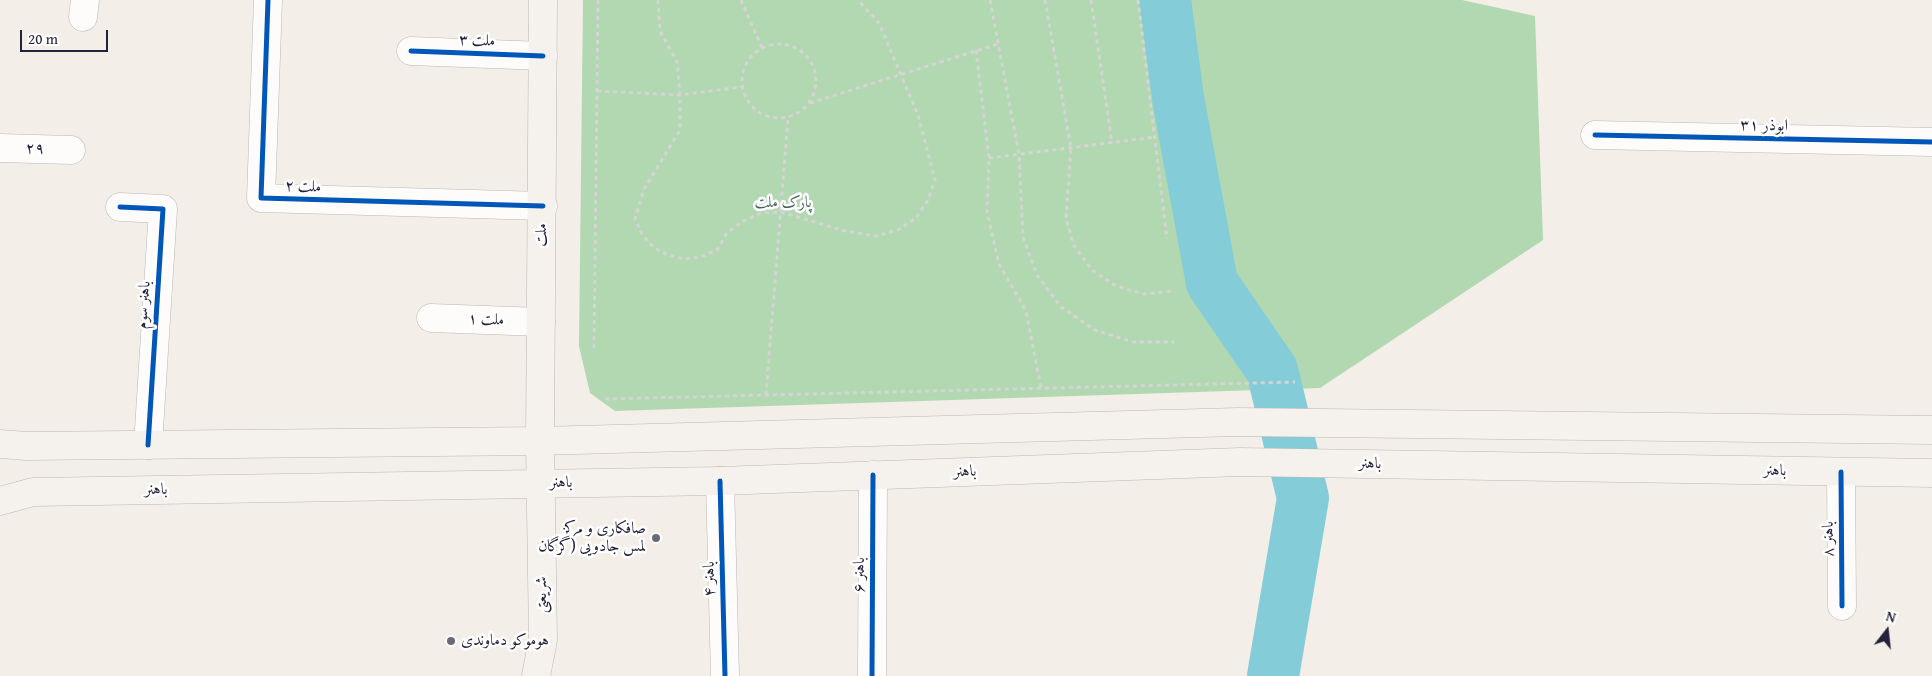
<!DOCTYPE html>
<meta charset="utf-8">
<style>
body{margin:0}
#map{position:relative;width:1932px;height:676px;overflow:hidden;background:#f3eee7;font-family:"Gentium Book Plus",serif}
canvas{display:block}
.north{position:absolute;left:1862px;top:606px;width:50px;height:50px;-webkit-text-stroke:4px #fff;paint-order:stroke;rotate:16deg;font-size:14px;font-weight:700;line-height:20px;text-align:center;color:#22223b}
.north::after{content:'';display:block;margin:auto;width:18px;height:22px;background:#22223b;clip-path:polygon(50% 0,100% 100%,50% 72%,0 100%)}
.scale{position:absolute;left:20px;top:30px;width:88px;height:22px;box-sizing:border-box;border:2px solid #22223b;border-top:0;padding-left:6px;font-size:15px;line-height:18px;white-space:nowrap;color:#22223b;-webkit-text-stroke:4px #fff;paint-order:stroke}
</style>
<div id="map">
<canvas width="1932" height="676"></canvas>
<div class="north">N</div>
<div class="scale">20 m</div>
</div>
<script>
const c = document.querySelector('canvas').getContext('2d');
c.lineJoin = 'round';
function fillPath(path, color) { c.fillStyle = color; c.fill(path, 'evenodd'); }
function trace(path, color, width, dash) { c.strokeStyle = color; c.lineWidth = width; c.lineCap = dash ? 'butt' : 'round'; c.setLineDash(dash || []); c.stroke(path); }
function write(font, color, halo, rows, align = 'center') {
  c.font = font + ' "Gentium Book Plus",Amiri,serif'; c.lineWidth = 5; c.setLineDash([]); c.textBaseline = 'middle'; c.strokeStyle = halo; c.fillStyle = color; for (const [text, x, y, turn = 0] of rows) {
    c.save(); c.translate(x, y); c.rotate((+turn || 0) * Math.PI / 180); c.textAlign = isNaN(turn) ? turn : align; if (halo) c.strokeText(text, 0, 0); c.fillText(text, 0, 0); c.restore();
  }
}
fillPath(new Path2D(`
 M583 0H1462L1535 16 1543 240 1320 388 615 411 590 393 579 346Z`), '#b1d8b1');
trace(new Path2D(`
 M1165 0 1178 98 1212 283 1272 370 1303 498 1273 676`), '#84ccd7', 52);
const street = new Path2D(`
 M268 0 261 198 543 206
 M83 17 85 0
 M411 51 543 56
 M1595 135 1932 142
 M0 148 71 150
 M120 207 163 209 148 445
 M431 318 541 322
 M1841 472 1842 606
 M720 481 725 676
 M872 676 873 475`);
const secondary = new Path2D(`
 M0 444 26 446 540 441 1238 422 1932 430
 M0 501 33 492 720 481 1240 462 1932 473
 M536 676 543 640 540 441 543 0`);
trace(street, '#bab7b5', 29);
trace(secondary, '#bab7b5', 29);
trace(new Path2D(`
 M658 0 660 31 677 62 680 95V130L644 189 635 219 642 234 653 247 668 255 684 259 701 257 717 250 727 233 743 221 761 213 781 212 845 231 876 236 898 230 916 218 928 200 935 180 918 115 879 23 858 0
 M741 0 762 48
 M990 0 1019 155 1023 237 1037 275 1061 307 1095 330 1133 342H1174
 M1045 0 1071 148 1066 218 1074 246 1092 270 1116 286 1144 294 1174 291
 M1091 0 1112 143
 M1138 0 1167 239
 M742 81a37 37 0 1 1 74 0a37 37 0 1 1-74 0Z
 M976 50 989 158 987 212 999 264 1026 311 1041 388
 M597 91 680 95 741 87
 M810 103 998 44
 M989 158 1155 137
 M594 348 598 0
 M766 395 788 118
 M605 399 1295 382`), '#d6d4d4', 3, [4, 4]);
trace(street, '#fdfcfb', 28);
trace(secondary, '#f5f2ed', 28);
trace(new Path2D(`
 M268 0 261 198 543 206
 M411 51 543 56
 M1595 135 1932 142
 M120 207 163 209 148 445
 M1841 472 1842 606
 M720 481 725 676
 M872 676 873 475`), '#0057b8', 5);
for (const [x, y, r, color] of [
 [656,538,5,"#6b6977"],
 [451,641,5,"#6b6977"]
]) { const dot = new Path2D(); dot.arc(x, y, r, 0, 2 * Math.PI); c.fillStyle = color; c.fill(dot); trace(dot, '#fff', 2); }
write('16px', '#22223b', '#fff', [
 ["۳ ملت",477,41,2],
 ["ابوذر ۳۱",1764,126,1],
 ["۲۹",35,149,1],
 ["۲ ملت",303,187,2],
 ["ملت",542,235,-89],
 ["باهنر سوم",144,305,-86],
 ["ملت ۱",486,320,2],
 ["باهنر",1370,464,1],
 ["باهنر",1775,471,1],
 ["باهنر",965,472,-2],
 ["باهنر",561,483,-1],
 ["باهنر",156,490,-1],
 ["۸ باهنر",1829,539,-91],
 ["۶ باهنر",860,575,-90],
 ["۴ باهنر",710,579,-91],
 ["شریعتی",542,595,-91]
]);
write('16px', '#466458', '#fff', [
 ["پارک ملت",783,203]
]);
write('16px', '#22223b', '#fff', [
 ["صافکاری و مرکز",646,529],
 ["لمس جادویی (گرگان",646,547],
 ["هوموکو دماوندی",461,641,"left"]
], 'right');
</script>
